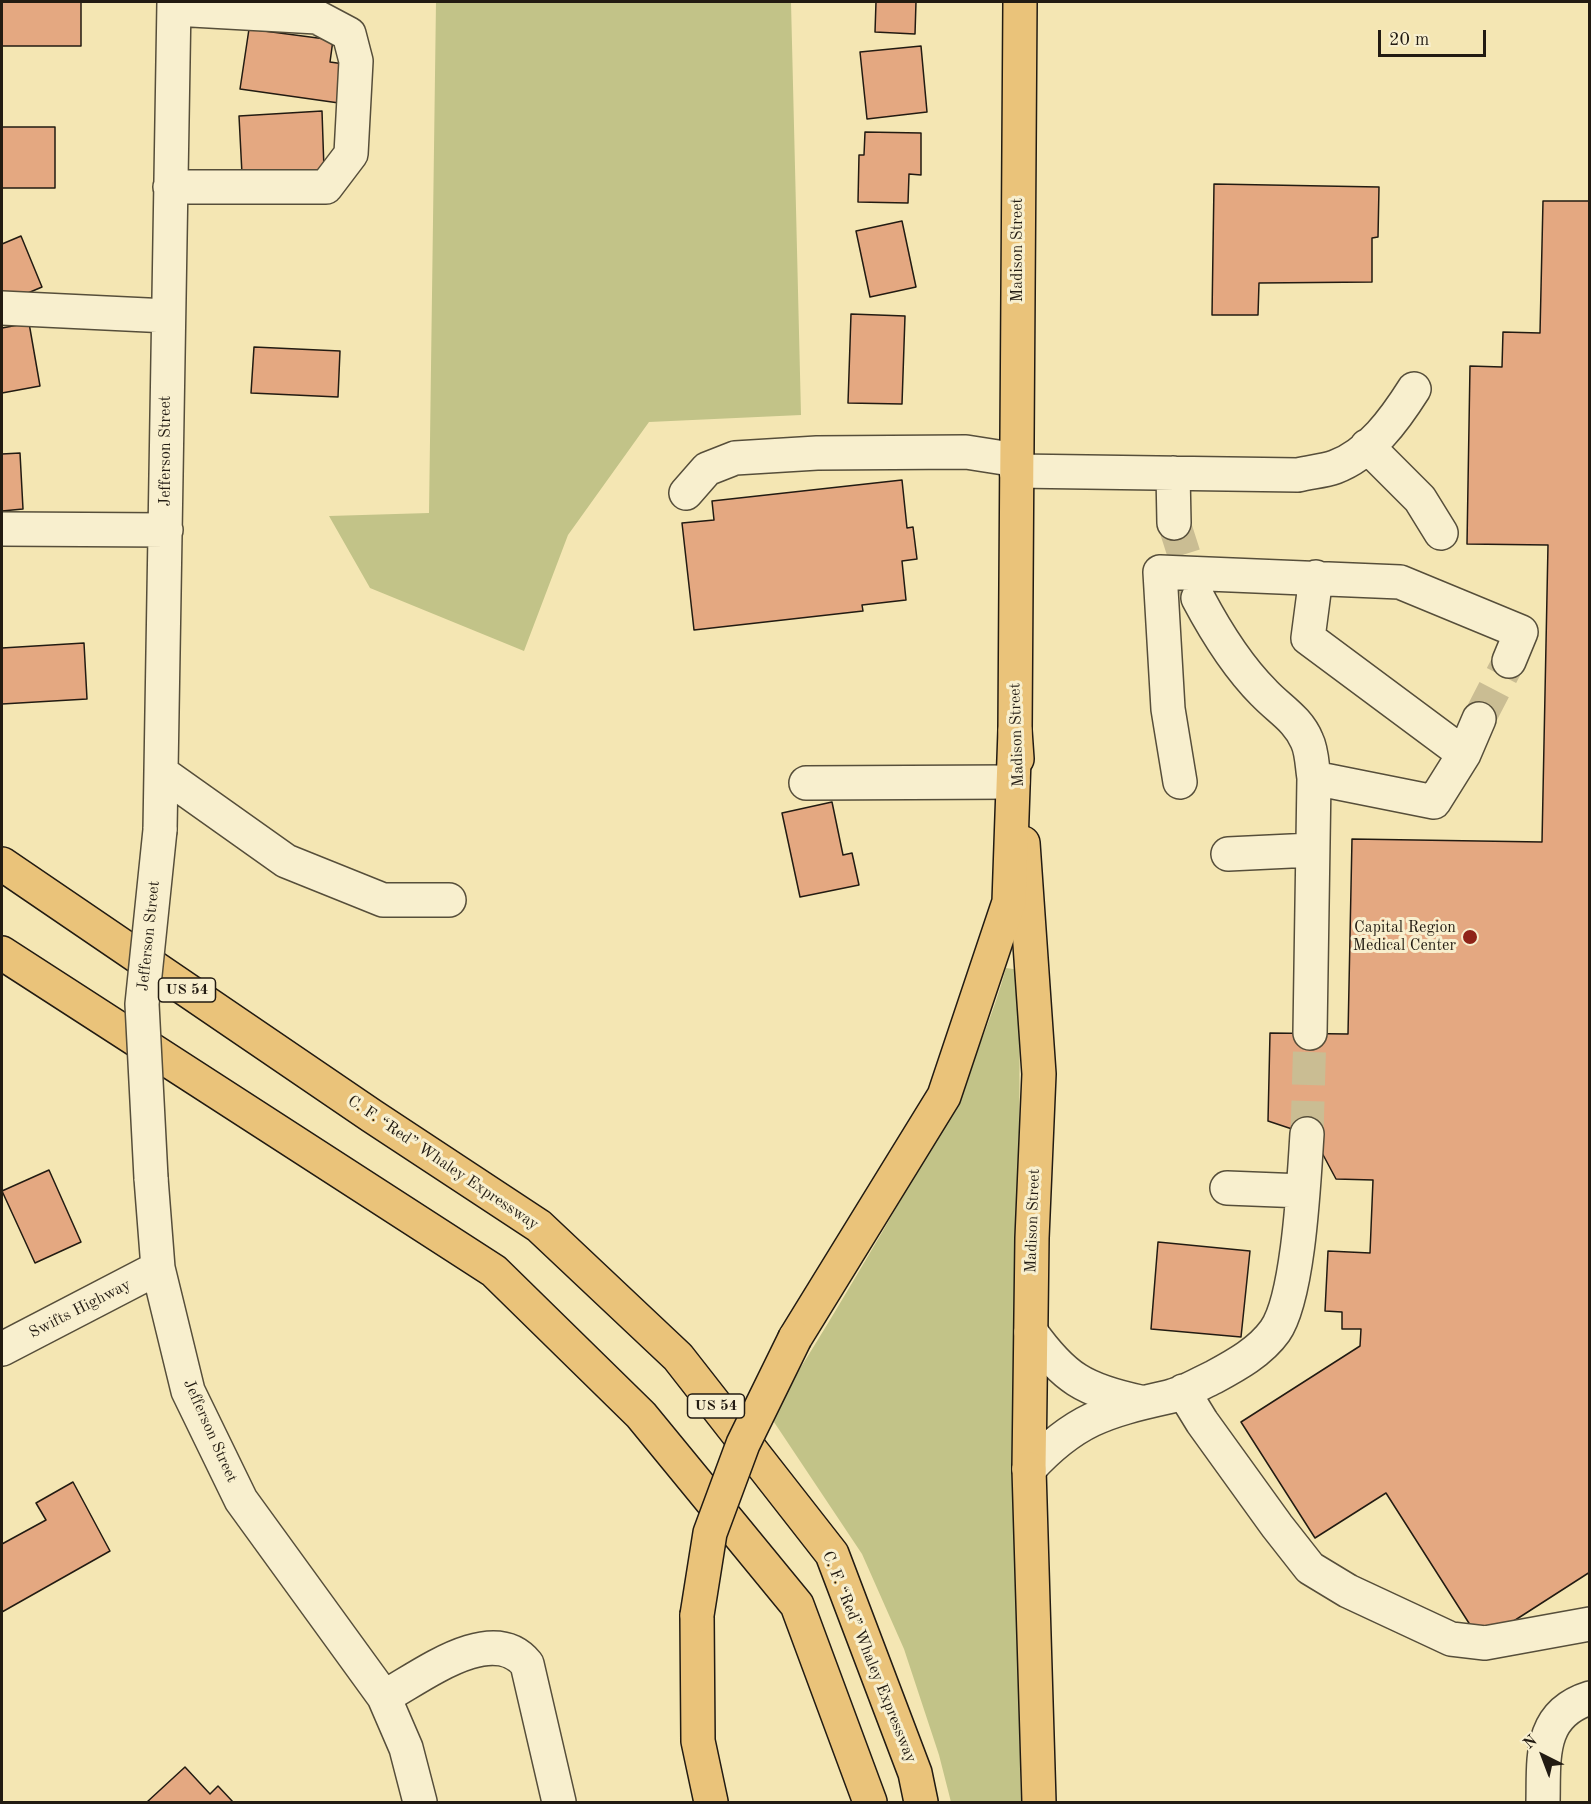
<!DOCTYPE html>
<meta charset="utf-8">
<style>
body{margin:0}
#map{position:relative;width:1591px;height:1804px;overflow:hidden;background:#f4e6b3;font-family:"Old Standard TT",serif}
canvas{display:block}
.frame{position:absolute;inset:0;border:3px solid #221b12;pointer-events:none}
.north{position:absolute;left:1513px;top:1726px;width:60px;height:60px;-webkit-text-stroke:4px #f8efce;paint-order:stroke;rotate:318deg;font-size:16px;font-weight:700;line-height:24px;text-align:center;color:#221b12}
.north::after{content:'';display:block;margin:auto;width:21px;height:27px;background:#221b12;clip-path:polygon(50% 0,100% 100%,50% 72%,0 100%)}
.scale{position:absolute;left:1378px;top:30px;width:108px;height:27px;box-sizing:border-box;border:3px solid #221b12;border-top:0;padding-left:8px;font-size:18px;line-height:21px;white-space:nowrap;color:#221b12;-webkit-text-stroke:4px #f8efce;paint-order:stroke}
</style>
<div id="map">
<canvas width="1591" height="1804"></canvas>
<div class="frame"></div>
<div class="north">N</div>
<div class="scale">20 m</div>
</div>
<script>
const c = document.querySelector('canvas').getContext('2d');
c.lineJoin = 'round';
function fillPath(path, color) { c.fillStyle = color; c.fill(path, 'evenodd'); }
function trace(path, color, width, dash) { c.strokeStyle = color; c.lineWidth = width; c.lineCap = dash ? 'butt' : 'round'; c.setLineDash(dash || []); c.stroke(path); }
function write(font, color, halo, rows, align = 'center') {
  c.font = font + ' "Old Standard TT",serif'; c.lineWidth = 6; c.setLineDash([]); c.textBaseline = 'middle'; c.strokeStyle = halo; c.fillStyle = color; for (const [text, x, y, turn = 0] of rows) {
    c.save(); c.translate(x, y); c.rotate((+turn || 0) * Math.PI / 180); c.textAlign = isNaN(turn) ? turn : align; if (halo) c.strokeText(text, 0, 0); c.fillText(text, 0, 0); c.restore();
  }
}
fillPath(new Path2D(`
 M436 2H791L801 415 649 422 568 535 524 651 370 588 329 516 429 513Z
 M1006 968 1020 970 1017 1606 1021 1802H951L939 1755 904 1649 862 1554 770 1416C810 1354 847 1292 884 1229 933 1145 980 1062 1006 968Z`), '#c2c388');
const building = new Path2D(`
 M2 2H81V46H2Z
 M876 2H916L915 34 875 32Z
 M249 29 333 40 330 62 351 65 346 104 240 89Z
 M921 46 927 112 867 119 860 52Z
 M322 111 324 170 242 174 239 116Z
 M2 127H55V188H2Z
 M865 132 921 133V175L909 174 908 203 858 202 859 155H864Z
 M1214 184 1379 187 1378 237 1372 238V282L1259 283 1258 315H1212Z
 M1543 201H1590V1572L1481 1642 1386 1493 1315 1538 1241 1422 1360 1346 1361 1329H1342V1312L1325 1311 1328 1251 1370 1253 1373 1180 1336 1179 1313 1136 1268 1121 1270 1033 1348 1034 1352 839 1542 842 1548 545 1467 544 1470 366 1502 367 1503 332 1540 333Z
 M902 221 916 287 870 297 856 231Z
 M21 236 42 287 2 304V244Z
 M851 314 905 316 902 404 848 403Z
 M29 323 40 386 2 393V328Z
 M254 347 340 351 338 397 251 393Z
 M20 453 23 509 2 511V454Z
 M902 480 907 528 913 527 917 559 902 561 906 600 862 605 863 611 694 630 682 523 714 520 712 501Z
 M84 643 87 699 2 704V648Z
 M832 802 843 855 852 853 859 885 800 897 782 813Z
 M49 1170 81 1242 35 1263 2 1191Z
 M1158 1242 1250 1251 1241 1337 1151 1329Z
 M73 1482 110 1551 2 1612V1544L46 1520 36 1503Z
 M185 1767 210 1794 218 1786 233 1802H147Z`);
fillPath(building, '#e4a881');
trace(building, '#221b12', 1.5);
trace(new Path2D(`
 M1174 523 1198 598
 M1479 719 1509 661
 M1307 1134 1310 1033`), '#cabd93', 33, [33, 16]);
const minor = new Path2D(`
 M170 187H326L351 154 356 61 349 34 317 17 174 9
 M2 308 168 316
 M1367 446 1420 499 1441 533
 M1016 471 1298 475C1310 472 1324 471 1335 467 1370 454 1395 419 1414 389
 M1173 473 1174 523
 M686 493 707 469 735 458 817 453 966 452 1017 460
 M2 529 166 530
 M1316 577 1308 638 1464 754
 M1198 598C1216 632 1237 666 1264 693 1279 709 1298 719 1307 741 1312 751 1312 766 1314 778L1310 1033
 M162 773 286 861 383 900H449
 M1314 778 1434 802 1464 754 1479 719
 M1180 782 1168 709 1160 572 1400 582 1521 632 1509 661
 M806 783 1013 782
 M160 830 174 2
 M1228 854 1312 850
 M151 1178 158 1268 188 1391 241 1500 384 1697 406 1748 420 1802
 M1227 1188 1303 1191
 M1031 1332C1064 1378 1084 1390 1140 1402
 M2 1349 158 1268
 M1183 1391 1202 1422 1277 1526 1310 1568 1348 1591 1451 1639 1485 1643 1590 1624
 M1029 1469C1074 1420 1105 1411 1168 1397 1183 1394 1199 1384 1214 1377 1236 1365 1260 1352 1275 1331 1299 1297 1304 1178 1307 1134
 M384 1697C421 1677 492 1621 527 1664L559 1802
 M1543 1802C1544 1759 1538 1714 1590 1698`);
const major = new Path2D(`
 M1017 759 1015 730 1020 2
 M1023 843 1039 1074 1032 1238 1029 1469`);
const highway = new Path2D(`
 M2 864 372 1116 539 1226 678 1357 832 1554 915 1773 921 1802
 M2 953 494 1271 641 1415 797 1605 870 1802
 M795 1338 944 1096 1009 902 1015 730
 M1029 1469 1039 1802
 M697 1615 698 1741 711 1802`);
trace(minor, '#564e3a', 36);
trace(major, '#221b12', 36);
trace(highway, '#221b12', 36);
trace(minor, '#f8efce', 33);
trace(major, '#eac37a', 33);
trace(highway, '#eac37a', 33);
const minorBridge = new Path2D(`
 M151 1178 142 1004 160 830`);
const highwayBridge = new Path2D(`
 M697 1615 710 1533 743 1444 795 1338`);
trace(minorBridge, '#564e3a', 36, []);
trace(highwayBridge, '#221b12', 36, []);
trace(minorBridge, '#f8efce', 33);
trace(highwayBridge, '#eac37a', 33);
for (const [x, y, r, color] of [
 [1470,937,8,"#8f2418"]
]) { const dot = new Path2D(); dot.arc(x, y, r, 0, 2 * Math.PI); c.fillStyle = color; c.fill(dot); trace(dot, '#f8efce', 2); }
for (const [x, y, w] of [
 [187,990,57],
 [716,1406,57]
]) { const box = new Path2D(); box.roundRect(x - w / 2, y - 12, w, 24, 4.5); c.fillStyle = '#f8efce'; c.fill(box); trace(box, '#221b12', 1.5); }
write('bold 15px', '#221b12', null, [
 ["US 54",187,990],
 ["US 54",716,1406]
]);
write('16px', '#221b12', '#f8efce', [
 ["Madison Street",1018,250,-90],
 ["Jefferson Street",166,451,-90],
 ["Madison Street",1017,735,-92],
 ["Jefferson Street",149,936,-84],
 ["C. F. “Red” Whaley Expressway",443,1163,34],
 ["Madison Street",1033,1221,-88],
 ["Swifts Highway",80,1309,-27],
 ["Jefferson Street",210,1431,66],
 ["C. F. “Red” Whaley Expressway",869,1657,68]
]);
write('16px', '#221b12', '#f8efce', [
 ["Capital Region",1456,928],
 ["Medical Center",1456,946]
], 'right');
</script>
